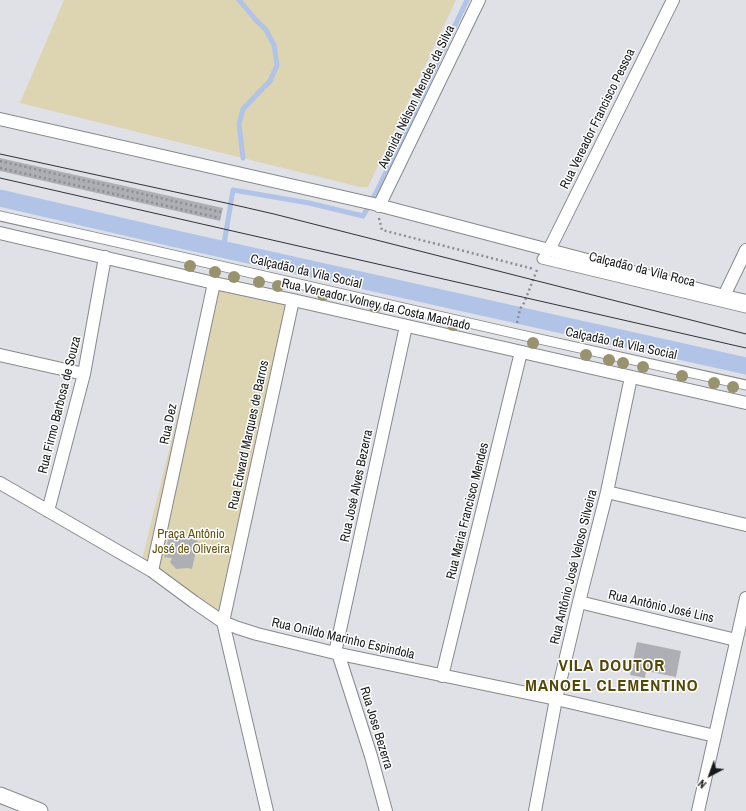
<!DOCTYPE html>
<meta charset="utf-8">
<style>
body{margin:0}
#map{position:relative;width:746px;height:811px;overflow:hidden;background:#dfe1e7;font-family:"Archivo Narrow",sans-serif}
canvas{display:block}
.north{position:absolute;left:690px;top:755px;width:40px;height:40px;-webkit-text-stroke:3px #fff;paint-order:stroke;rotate:221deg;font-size:11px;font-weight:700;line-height:16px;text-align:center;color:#18191b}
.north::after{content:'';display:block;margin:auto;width:14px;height:18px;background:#18191b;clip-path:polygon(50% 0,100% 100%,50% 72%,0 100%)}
</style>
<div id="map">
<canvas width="746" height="811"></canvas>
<div class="north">N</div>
</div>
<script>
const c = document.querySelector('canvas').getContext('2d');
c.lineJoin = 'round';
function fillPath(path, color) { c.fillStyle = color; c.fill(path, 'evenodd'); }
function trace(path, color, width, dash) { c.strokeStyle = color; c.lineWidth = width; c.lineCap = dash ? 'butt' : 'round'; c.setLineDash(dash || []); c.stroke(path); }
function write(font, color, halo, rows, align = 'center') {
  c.font = font + ' "Archivo Narrow",sans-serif'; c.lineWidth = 3; c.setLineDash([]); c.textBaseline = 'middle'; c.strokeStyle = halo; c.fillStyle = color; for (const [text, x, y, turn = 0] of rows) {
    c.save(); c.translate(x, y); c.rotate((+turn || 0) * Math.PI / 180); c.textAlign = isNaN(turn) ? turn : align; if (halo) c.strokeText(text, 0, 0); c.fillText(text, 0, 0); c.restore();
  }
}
fillPath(new Path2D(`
 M64 0H456L368 187H360L20 103Z
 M209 287 290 301 220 618 141 564Z`), '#ddd4b1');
trace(new Path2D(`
 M239 0 255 19 266 30 274 45 277 65 270 81 243 109 239 124 243 158
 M223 250 233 190 309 203 363 216 377 191 467 0`), '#b2c3e8', 5);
trace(new Path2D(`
 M0 198 172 238 746 366`), '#b2c3e8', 17);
fillPath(new Path2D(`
 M0 158 223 208 220 221 0 171Z
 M170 532 198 541 192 569 188 568 176 569 170 562 172 558 164 557Z
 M637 642 681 651 676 677 646 671 645 678 630 675Z`), '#adafb4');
const pedestrian = new Path2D(`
 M0 216 125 244 517 334 746 385
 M549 250 542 259 746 308`);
const minor = new Path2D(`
 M0 119 374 204 724 296 746 301
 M379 206 479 0
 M0 233 214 283 293 300 746 403
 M549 250 673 0
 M724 296 746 250
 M0 355 84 374
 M0 483 152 571 194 602 223 622 238 628 257 634 335 653 556 699 715 736
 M607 492 746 525
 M48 511 84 374 105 257
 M152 571 214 283
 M579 602 736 640
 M335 653 406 326
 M338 653 371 756 386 811
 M442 676 521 352
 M267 811 223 622 293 300
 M535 811 556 699 579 602 607 492 631 377
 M698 811 746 598`);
const tertiary = new Path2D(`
 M0 795 40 811`);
trace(pedestrian, '#86898d', 11);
trace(minor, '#86898d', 14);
trace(tertiary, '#86898d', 17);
trace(new Path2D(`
 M0 161 221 212
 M0 168 220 218
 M379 218 382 230 534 269
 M517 323 520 309 524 303 537 270`), '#8b8d91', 2.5, [2, 3]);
trace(pedestrian, '#fff', 9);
trace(minor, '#fff', 12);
trace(tertiary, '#fff', 15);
trace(new Path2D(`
 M0 154 226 203 274 214 746 334
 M0 178 746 348`), '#313235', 1);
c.fillStyle = '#99926e';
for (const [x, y] of [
 [190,266],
 [215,272],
 [234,277],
 [259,282],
 [278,286],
 [323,295],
 [375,307],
 [453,325],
 [533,343],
 [586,355],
 [609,360],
 [623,363],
 [643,367],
 [682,376],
 [714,383],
 [733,387]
]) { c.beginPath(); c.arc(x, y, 6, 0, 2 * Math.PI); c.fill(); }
write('13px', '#18191b', '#fff', [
 ["Avenida Nélson Mendes da Silva",417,97,-64],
 ["Rua Vereador Francisco Pessoa",598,119,-64],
 ["Calçadão da Vila Roca",642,270,14],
 ["Calçadão da Vila Social",306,272,13],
 ["Rua Vereador Volney da Costa Machado",376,305,13],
 ["Calçadão da Vila Social",621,344,12],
 ["Rua Firmo Barbosa de Souza",60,405,-76],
 ["Rua Dez",169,424,-78],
 ["Rua Edward Marques de Barros",249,435,-78],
 ["Rua José Alves Bezerra",357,486,-78],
 ["Rua Maria Francisco Mendes",468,511,-76],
 ["Rua Antônio José Veloso Silveira",574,567,-76],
 ["Rua Antônio José Lins",661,607,13],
 ["Rua Onildo Marinho Espindola",343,639,13],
 ["Rua Jose Bezerra",376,728,73]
]);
write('13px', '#60510b', '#fff', [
 ["Praça Antônio",191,535],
 ["José de Oliveira",191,550]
]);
c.letterSpacing = '1px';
write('bold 17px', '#554704', '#fff', [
 ["VILA DOUTOR",612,666],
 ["MANOEL CLEMENTINO",612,686]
]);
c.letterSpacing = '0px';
</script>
